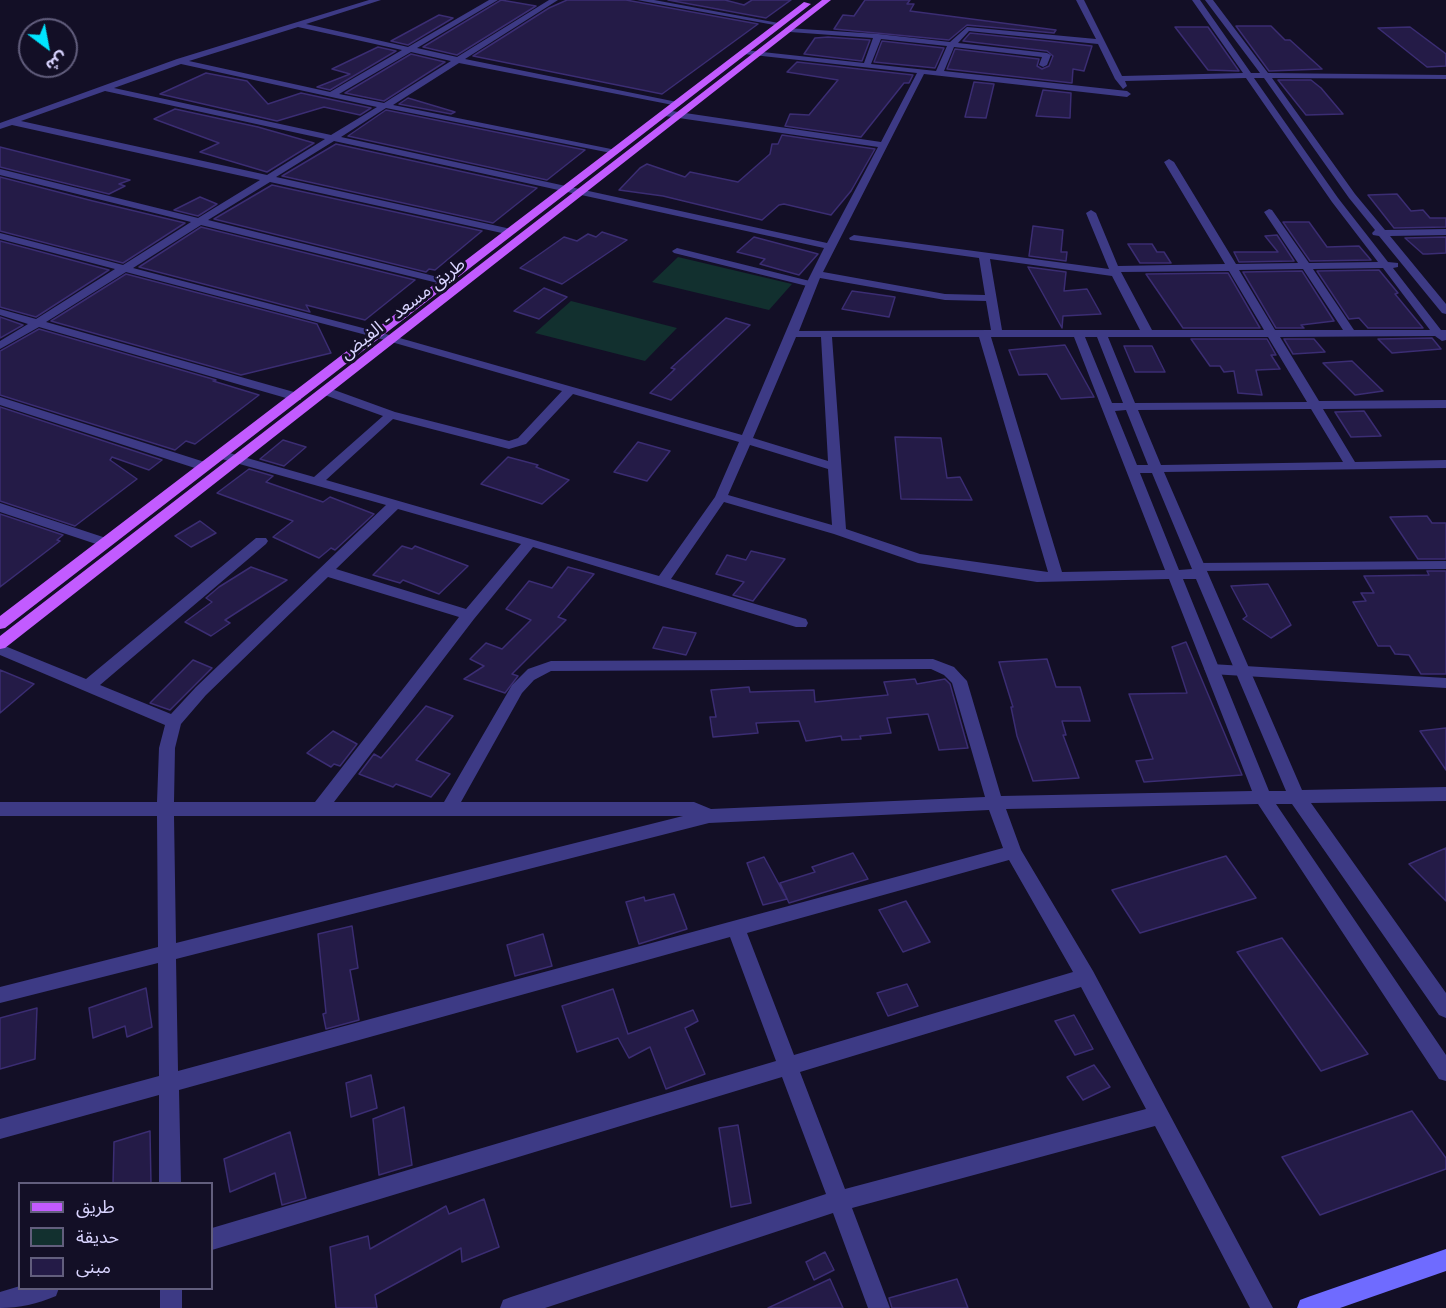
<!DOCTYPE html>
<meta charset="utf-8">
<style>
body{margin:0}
#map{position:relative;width:1446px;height:1308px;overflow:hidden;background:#130f26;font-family:"Fira Sans","Noto Sans Arabic",sans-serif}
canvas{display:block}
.legend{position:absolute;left:18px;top:1182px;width:195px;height:108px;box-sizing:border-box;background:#130f26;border:2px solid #625e7d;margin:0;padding:8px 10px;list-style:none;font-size:18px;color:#d9d4ff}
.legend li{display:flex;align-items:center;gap:12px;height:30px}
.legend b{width:30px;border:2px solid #625e7d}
.north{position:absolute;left:18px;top:18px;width:60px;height:60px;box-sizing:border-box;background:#130f26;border:2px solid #625e7d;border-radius:50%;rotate:148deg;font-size:16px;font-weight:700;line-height:24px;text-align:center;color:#d9d4ff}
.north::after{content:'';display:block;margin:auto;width:21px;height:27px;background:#00e5ff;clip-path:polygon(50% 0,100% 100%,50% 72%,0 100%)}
</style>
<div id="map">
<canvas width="1446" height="1308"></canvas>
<ul class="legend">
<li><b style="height:8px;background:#c25bff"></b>طريق</li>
<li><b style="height:16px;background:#12302f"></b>حديقة</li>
<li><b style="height:16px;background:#241b47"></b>مبنى</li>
</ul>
<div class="north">ش</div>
</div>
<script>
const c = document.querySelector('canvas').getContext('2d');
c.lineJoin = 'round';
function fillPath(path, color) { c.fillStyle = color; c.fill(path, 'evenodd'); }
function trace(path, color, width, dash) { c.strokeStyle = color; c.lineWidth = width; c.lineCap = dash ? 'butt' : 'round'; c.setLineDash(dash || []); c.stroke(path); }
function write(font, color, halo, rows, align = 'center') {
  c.font = font + ' "Fira Sans","Noto Sans Arabic",sans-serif'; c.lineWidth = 6; c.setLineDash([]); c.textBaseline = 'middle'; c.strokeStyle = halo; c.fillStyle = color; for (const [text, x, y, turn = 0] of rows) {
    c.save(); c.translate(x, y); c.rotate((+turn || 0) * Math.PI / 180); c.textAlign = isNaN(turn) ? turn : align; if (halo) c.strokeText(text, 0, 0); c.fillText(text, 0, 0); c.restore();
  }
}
fillPath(new Path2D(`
 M678 257 792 284 769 310 652 282Z
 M571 301 677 328 645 361 535 333Z`), '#12302f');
const building = new Path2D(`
 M501 0 536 6 457 55 423 47Z
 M567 0H626L758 24 662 94 473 56 549 8Z
 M668 0H725L744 5 752 0H791L766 18Z
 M865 0H910L907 4H914L910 11 1056 30 1054 33 967 25 949 40 834 29 843 15 854 16Z
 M439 15 453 18 408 45 391 41Z
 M1236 26H1271L1285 40H1290L1322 69 1269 71Z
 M1175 27H1208L1239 71 1208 70Z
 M1410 27 1446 54V66L1427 67 1378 28Z
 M970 33 1057 42 1092 46 1084 71 1073 69 1072 83 947 69 955 49 1039 59 1037 66 1042 69 1049 66 1053 56 1047 51 963 41Z
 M828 37 870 40 862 61 804 54 815 38Z
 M882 41 944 48 935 68 874 62Z
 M378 47 396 51 330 90 317 87 350 74 332 69Z
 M411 54 445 62 384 101 345 93Z
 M797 62 913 75 909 83H904L861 137 785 126 790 114 809 115 838 80 787 72Z
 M206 73 247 81 268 104 301 93 371 108 360 115 324 107 277 121 160 94Z
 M1278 80H1311L1321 88 1343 114 1306 115Z
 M974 82 994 84 986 118 965 117Z
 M1043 90 1071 93 1070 118 1036 116Z
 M408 98 455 112 451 114 399 104Z
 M175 109 258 127 314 143 267 172 200 152 219 143 154 119Z
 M386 110 585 150 547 180 348 136Z
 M782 135 875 149 851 191 831 215 784 204 779 205 762 220 663 196 619 190 640 168 647 164 685 177 690 172 738 182 770 154 772 144H778Z
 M336 144 537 188 493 223 282 176Z
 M0 147 130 180 119 184 125 186 109 194 0 167Z
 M0 177 93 201 185 223 123 263 0 231Z
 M272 185 482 231 435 270 429 269 426 272 214 219Z
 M1397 194 1411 211 1423 210 1430 218H1446V227L1394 228 1368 195Z
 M200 197 217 204 198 216 174 210Z
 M1283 222H1309L1327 247 1359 246 1371 260 1310 261Z
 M1033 226 1063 230 1061 252H1067L1066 261 1029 256Z
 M201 227 415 280 365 320 306 305 310 312 139 267Z
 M602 232 627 240 562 284 520 268 564 237 577 241 588 234 596 237Z
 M1277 235 1294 261 1239 262 1234 252H1278L1265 236Z
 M754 237 818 254 799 275 760 264 765 259 737 252Z
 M1446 237V253L1427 254H1423L1405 238Z
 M0 241 109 270 36 317 0 307Z
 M1128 244H1152L1157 252H1164L1171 263H1140Z
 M1028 267 1066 272 1064 291 1087 289 1101 314 1063 316 1062 328Z
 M1379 270 1398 293 1395 294 1423 328H1368L1359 318 1349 319 1317 271Z
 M1302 271 1334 321 1301 325 1304 328H1276L1243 272Z
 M1228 273 1260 328H1183L1146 274Z
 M126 274 317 324 331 353 241 375 51 321Z
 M544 288 567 297 539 319 514 311Z
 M852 291 895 297 889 317 842 309Z
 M0 317 23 325 0 338Z
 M726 318 750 325 671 400 650 393 675 369 671 368Z
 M39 329 216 380 213 381 259 395 195 444 186 441 175 450 0 395V351Z
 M1432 338 1441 349 1392 353 1378 339Z
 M1191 339H1267L1276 355H1271L1280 369 1256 370 1262 395 1238 393 1234 371 1224 372 1220 366H1210Z
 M1284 339H1314L1325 352 1293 354Z
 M1065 345 1094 397 1061 399 1047 374 1019 375 1009 350Z
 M1124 346H1152L1165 372H1135Z
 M1352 361 1383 391 1355 395 1323 363Z
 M0 407 162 460 149 470 112 457 110 460 137 479 75 526 0 501Z
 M1364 411 1381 436 1351 437 1335 412Z
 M895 437 941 438 947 478 960 477 972 500 901 499Z
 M283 440 306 447 284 466 260 459Z
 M638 442 670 451 647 481 614 472Z
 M508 457 538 465 536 467 569 480 542 504 481 484Z
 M249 469 273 476 266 482 323 502 330 497 374 514 335 550 331 548 319 558 273 537 293 521 217 493Z
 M0 514 63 535 57 540 60 541 0 587Z
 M1427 516 1432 523H1446V559H1418L1390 517Z
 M200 521 216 533 191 547 175 536Z
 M402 546 412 549 415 546 468 566 439 594 403 580 400 583 373 575Z
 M751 551 785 559 753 601 733 595 744 582 716 574 727 555 746 560Z
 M251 567 287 580 225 620 230 623 211 636 185 622 212 602 206 598 219 587Z
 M568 567 594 574 558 617 566 620 512 674 518 676 505 693 464 679 484 666 470 659 486 643 502 649 531 620 506 609 529 581 552 588Z
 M1427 571H1446V674H1421L1409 655 1395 654 1390 646H1378L1353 602 1366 601 1361 593H1374L1364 576 1429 575Z
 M1268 584 1291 625 1271 638 1243 619 1247 616 1231 586Z
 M663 627 696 633 686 655 653 648Z
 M1186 642 1242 775 1144 782 1136 761 1153 759 1129 694 1187 693 1172 647Z
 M1047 659 1056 687H1080L1090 721H1062L1066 735H1063L1079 778 1033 781 1017 736 1011 707H1013L999 662Z
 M193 660 212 668 170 710 150 703Z
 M0 670 34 684 0 713Z
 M915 679 917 684 945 679 950 684 968 748 939 750 928 714 887 718 891 733 860 736 861 739 842 740 841 736 806 741 799 721 756 723 758 733 713 737 710 717H716L711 690 749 687 750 692 814 690 815 702 888 695 884 682Z
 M426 706 453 716 416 760 450 774 431 797 396 784 393 787 359 774 374 754 381 758Z
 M1446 728V770L1420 731Z
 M333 731 357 744 340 766 334 764 331 767 307 753Z
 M1446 848V901L1409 864Z
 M853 853 868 879 789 903 780 883 815 872 812 867Z
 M1226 856 1256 898 1140 933 1112 890Z
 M764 857 787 899 763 905 747 863Z
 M674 894 687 929 639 944 626 902 644 897 645 901Z
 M906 901 930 942 903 952 879 910Z
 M352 926 358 968 350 970 359 1020 326 1029 323 1014 326 1013 318 934Z
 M543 934 552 966 515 976 507 945Z
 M1282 938 1368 1054 1321 1071 1237 952Z
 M907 984 918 1006 888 1016 877 993Z
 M146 988 152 1027 127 1037 125 1026 93 1038 89 1008Z
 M613 989 628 1034 693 1010 698 1021 685 1028 705 1074 666 1089 650 1047 629 1058 618 1038 577 1052 562 1006Z
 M37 1008 35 1059 0 1069V1018Z
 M1074 1015 1093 1049 1075 1055 1055 1021Z
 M1094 1065 1110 1087 1083 1100 1067 1077Z
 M371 1075 377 1108 351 1117 346 1083Z
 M404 1107 412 1165 379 1175 373 1119Z
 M1412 1111 1446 1158V1169L1320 1215 1282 1157Z
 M738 1125 751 1203 731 1207 719 1128Z
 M150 1131 151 1184H113L114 1142Z
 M290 1132 306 1198 282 1205 275 1173 230 1192 224 1159Z
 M484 1199 499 1247 462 1262 461 1248 375 1295 377 1308H336L330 1247 368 1236 370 1249 446 1206 449 1214Z
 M825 1252 834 1270 814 1280 806 1262Z
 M830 1279 843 1308H768Z
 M957 1279 968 1308H892L889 1298Z`);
fillPath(building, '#241b47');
trace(building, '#3b2d73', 1.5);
fillPath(new Path2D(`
 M677 248 814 282 816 284 811 287 674 253 672 251Z
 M1446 561V569L1198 571 1192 567 1198 563Z
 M1211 664 1446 678V688L1211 674 1204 669Z`), '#3d3a85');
fillPath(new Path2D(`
 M369 0H381L306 24 408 47 489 0H498L417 48 457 57 549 0H558L465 59 682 103 678 106 459 63 393 105 621 151 616 154 386 108 341 137 827 243 878 147 665 116 661 113 665 110 881 142 917 73 744 54 740 52 744 50 864 63 873 38 790 32 786 30 787 28 878 34 950 42 967 27 1096 39 1076 0H1084L1122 76 1243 73 1192 0H1200L1251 73H1260L1205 0H1213L1268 73 1446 75V79L1272 78 1355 194 1385 230 1446 229V235L1390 236 1446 304V314L1442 313 1379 236 1373 235 1372 233 1375 230 1349 198 1264 78H1254L1338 198 1388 262 1398 263V267L1393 268 1441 330H1446V340L1442 341 1435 336 1280 337 1319 401 1446 400V408L1323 409 1355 462 1446 460V468L1164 472 1302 790 1446 787V801L1311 803 1446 993V1018L1439 1015 1292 804H1276L1446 1055V1081L1439 1079 1258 804 1006 809 1021 850 1093 971 1273 1308H1250L1155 1126 852 1208 890 1308H868L833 1213 545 1308H500L503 1300 511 1297 826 1194 782 1077 212 1250V1228L776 1061 730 937 179 1090 181 1184H159V1095L0 1139V1119L159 1076 158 963 0 1003V987L158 947 157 816H0V802H157L159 748 165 725 0 655V644L86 679 256 538H266L268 541 266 544 100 685 171 714 196 687 386 505 218 458 216 455 218 452H226L314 477 383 416 322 394 320 391 326 387 395 412 509 441 518 438 562 391 374 337 126 272 46 322 301 394V400H293L39 327 0 349V341L28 324 0 315V309L36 319 115 269 0 239V233L123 265 191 222 0 175V169L198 218 260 180 12 125 0 129V123L177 59ZM298 27 402 50 330 92 189 61ZM969 31 1098 44 1115 79 1123 89 1127 86 1125 81 1246 78 1332 202 1378 262 1309 263 1272 210 1269 209 1264 212 1298 263 1236 264 1174 162 1169 159 1164 162 1225 264 1118 266 1096 213 1091 210 1086 213 1109 269 854 235 849 238 850 240 979 258 985 295 945 294 823 272 924 74 1127 97 1131 94 1127 91 944 71 954 47 1042 57 1039 65 1043 67 1047 65 1051 55 1047 53 958 43ZM881 39 947 46 936 71 871 64ZM411 52 451 61 384 103 339 94ZM181 64 377 107 331 135 114 88ZM105 91 325 139 267 175 21 121ZM334 141 824 248 806 284 742 435 382 333 133 268 201 225 446 285 451 282 450 280 208 220 270 182 511 235 516 232 511 229 276 177ZM990 259 1112 276 1140 330H1002ZM1383 268 1430 330H1354L1313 269ZM1303 269 1343 330H1275L1239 270ZM1229 271 1264 330H1152L1121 272ZM820 278 945 300 986 301 991 330 799 331ZM796 337H821L828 461 753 438ZM832 337H979L1048 572 920 554 846 529ZM991 337H1074L1165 570 1062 572ZM1085 337H1097L1123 403H1112ZM1108 337H1268L1307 402 1135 403ZM573 394 739 442 715 497 659 576 326 480 393 419 509 449 526 444ZM1311 409 1343 462 1161 465 1138 410ZM1126 410 1148 465H1137L1115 411ZM750 445 828 469 832 525 728 495ZM1140 473H1152L1192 569 1179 570ZM724 502 834 534 918 563 1037 582 1169 579 1252 791 1001 796 967 681 954 667 933 659 551 661 528 669 512 685 444 802H334L474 619 533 547 796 627H806L808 623 806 619 671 579ZM398 509 521 544 466 609 336 569ZM328 577 459 617 315 802H174L175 748 181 724 206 695ZM1183 579H1196L1286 791H1269ZM931 669 944 675 952 683 985 797 711 809 694 802H461L522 693 534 680 551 671ZM989 810 1003 848 178 1071 176 959 709 823ZM174 816H683L176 943ZM1009 860 1073 972 794 1055 747 933ZM1081 987 1146 1109 845 1189 800 1072Z
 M637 0H654L784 24 780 26Z
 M0 397 211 464 212 467 206 471 201 470 0 405Z
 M0 503 112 540 114 543 107 547 102 546 0 512Z
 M20 1286V1288H59L56 1296C37 1304 20 1308 0 1308V1292Z
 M160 1288H182V1308H160Z`), '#3d3a85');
fillPath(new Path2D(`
 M1446 1249V1271L1340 1308H1297L1300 1300 1308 1297Z`), '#6f6bff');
fillPath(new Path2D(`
 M822 0H831L5 648 0 649V636Z
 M804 2 811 4 5 628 0 629V616Z`), '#c25bff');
write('18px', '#d9d4ff', '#130f26', [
 ["طريق مسعد - الفيض",403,309,-38]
]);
</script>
